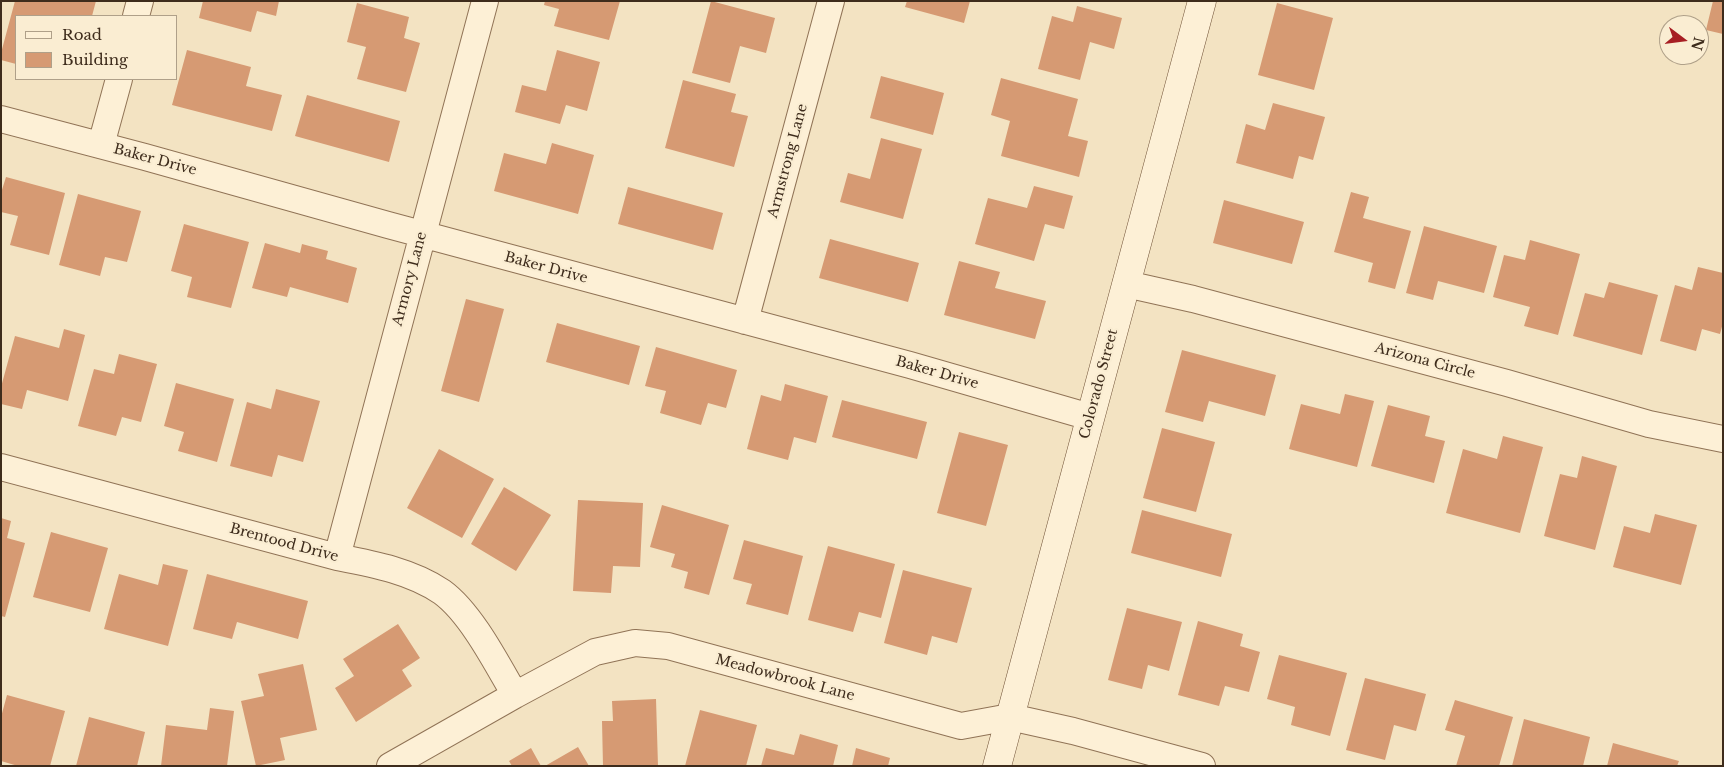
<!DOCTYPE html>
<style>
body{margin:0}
#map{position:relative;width:1724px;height:767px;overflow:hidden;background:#f3e3c2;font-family:"Libre Baskerville",serif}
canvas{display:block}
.frame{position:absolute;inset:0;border:2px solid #3e2c1c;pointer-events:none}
.legend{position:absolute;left:15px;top:15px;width:162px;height:65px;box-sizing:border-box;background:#faedd2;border:1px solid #afa089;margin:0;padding:6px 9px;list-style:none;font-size:15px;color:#3e2c1c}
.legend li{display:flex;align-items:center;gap:10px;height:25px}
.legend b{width:25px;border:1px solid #afa089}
.north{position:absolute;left:1659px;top:15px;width:50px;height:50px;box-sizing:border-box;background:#faedd2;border:1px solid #afa089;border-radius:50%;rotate:105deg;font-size:14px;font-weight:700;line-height:20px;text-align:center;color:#3e2c1c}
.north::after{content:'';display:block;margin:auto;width:18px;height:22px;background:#a71e23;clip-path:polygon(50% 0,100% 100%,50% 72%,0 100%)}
</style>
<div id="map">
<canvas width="1724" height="767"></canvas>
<div class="frame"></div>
<ul class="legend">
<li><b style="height:6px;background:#fdf0d6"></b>Road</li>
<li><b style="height:14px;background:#d69a73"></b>Building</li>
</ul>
<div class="north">N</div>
</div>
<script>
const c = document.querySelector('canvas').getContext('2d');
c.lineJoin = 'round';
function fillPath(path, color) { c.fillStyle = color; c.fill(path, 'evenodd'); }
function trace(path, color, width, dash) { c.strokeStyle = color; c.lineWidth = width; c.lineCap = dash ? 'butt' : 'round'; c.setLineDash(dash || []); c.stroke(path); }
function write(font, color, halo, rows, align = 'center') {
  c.font = font + ' "Libre Baskerville",serif'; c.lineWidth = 4.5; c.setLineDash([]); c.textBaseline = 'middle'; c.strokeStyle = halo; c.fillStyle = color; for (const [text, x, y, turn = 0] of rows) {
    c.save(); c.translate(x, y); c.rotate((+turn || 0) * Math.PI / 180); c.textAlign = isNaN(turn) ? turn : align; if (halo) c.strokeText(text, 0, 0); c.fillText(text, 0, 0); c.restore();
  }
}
fillPath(new Path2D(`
 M15 1H96L92 16H16V64L1 60V53Z
 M203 1H279L276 16 257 11 251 32 199 18Z
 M545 1H620L609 40 554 26 559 9 544 5Z
 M711 1 775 18 766 53 740 46 730 83 692 73Z
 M907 1H970L964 23 905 7Z
 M1713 1H1723V34L1706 30Z
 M357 3 409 17 404 38 420 43 406 92 357 79 366 47 347 42Z
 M1277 3 1333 18 1314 90 1258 75Z
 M1077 6 1122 18 1114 49 1090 42 1080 80 1038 69 1052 16 1073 22Z
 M187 50 251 67 246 86 282 95 272 131 172 105Z
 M557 50 600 62 587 111 566 105 560 124 515 112 522 85 546 91Z
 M881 76 944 93 933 135 870 118Z
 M1001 78 1078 99 1068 136 1088 141 1079 177 1001 156 1010 121 991 115Z
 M683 80 736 94 731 112 748 116 734 167 665 148Z
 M307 95 400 121 389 162 295 136Z
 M1273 103 1325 117 1313 160 1299 156 1293 179 1236 163 1246 124 1265 130Z
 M881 138 922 149 903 219 840 202 848 173 870 179Z
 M552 143 594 155 578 214 494 191 504 153 546 164Z
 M6 177 65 193 49 255 10 245 18 216 1 212V193Z
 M1034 186 1073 196 1064 229 1045 224 1034 261 975 244 988 198 1027 208Z
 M628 187 723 213 713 250 618 224Z
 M1351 192 1369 197 1363 218 1411 231 1395 289 1368 282 1373 263 1334 252Z
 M78 194 141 211 127 262 105 257 100 276 59 265Z
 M1224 200 1304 222 1292 264 1213 243Z
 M184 224 249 242 231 308 187 297 192 277 171 271Z
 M1424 226 1497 246 1484 293 1438 281 1433 300 1406 293Z
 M830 239 919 263 908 302 819 278Z
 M1530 240 1580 254 1558 335 1524 326 1530 307 1493 297 1504 255 1525 260Z
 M265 243 300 253 302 244 328 251 326 259 357 268 348 303 290 287 287 297 252 288Z
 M959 261 1000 272 995 288 1046 301 1035 339 944 315Z
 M1698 267 1723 273V323L1720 334 1702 329 1696 351 1660 341 1675 285 1692 290Z
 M1609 282 1658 295 1642 355 1573 336 1585 293 1604 298Z
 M466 299 504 309 479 402 441 391Z
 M557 323 640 346 629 385 546 362Z
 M64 329 85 335 68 401 27 390 22 409 1 404V387L15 336 59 348Z
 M656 347 737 370 726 408 708 403 701 425 660 413 666 391 645 386Z
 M1182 350 1276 375 1265 416 1209 401 1203 422 1165 412Z
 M119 354 157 364 141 422 122 417 116 436 78 426 94 369 114 374Z
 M176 383 234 399 217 462 178 451 184 432 164 426Z
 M785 384 828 396 816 443 794 437 788 460 747 449 761 395 781 401Z
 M276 389 320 401 303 462 278 455 272 477 230 466 247 402 271 409Z
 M1345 394 1374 401 1357 467 1289 449 1301 404 1340 414Z
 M842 400 927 422 917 459 832 437Z
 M1388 405 1430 416 1425 436 1445 441 1434 483 1371 466Z
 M1162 428 1215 442 1196 512 1143 498Z
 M959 432 1008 445 986 526 937 513Z
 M1503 436 1543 447 1520 533 1446 513 1463 449 1497 459Z
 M439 449 494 479 462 538 407 508Z
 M1582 456 1617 466 1595 550 1544 536 1560 474 1577 478Z
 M504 487 551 515 516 571 471 544Z
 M578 500 643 503 640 567 613 566 611 593 573 591Z
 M662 505 729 525 709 595 684 588 688 572 671 567 675 554 650 547Z
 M1142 510 1232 534 1221 577 1131 553Z
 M1655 514 1697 525 1681 585 1613 567 1624 526 1650 533Z
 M1 518 11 521 7 538 25 543 5 617 1 616Z
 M51 532 108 548 90 612 33 597Z
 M744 540 803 556 788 615 746 604 752 584 733 579Z
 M828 546 895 564 881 618 859 612 853 632 808 620Z
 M163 564 188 570 168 646 104 629 119 574 158 585Z
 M903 570 972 588 957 643 932 636 927 655 884 643Z
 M207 574 308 601 298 639 237 622 232 639 193 629Z
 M1127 608 1182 622 1169 671 1148 665 1142 689 1108 680Z
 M1198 621 1243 634 1240 646 1260 652 1249 692 1225 686 1219 706 1178 695Z
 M398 624 420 658 402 670 412 686 356 722 335 688 354 676 343 659Z
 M1279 655 1347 673 1330 736 1291 725 1295 707 1267 699Z
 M303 664 317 730 280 738 285 760 256 766 241 701 264 696 258 674Z
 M1365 678 1426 694 1416 731 1394 725 1385 760 1346 750Z
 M7 695 65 711 50 766H18L1 761V717Z
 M656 699 658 766H603L602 721H613L612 701Z
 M1455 700 1513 717 1499 766H1456L1465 736 1445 730Z
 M210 708 234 711 227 766H161L166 725 207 730Z
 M700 710 757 725 746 766H685Z
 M89 717 145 732 137 766H76Z
 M1524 719 1590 737 1583 766H1512Z
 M800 734 838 745 833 766H761L766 748 794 755Z
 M1613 743 1679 761 1677 766H1607Z
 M578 747 589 766H545Z
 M531 748 541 766H512L509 761Z
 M856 748 890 758 888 766H852Z`), '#d69a73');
const street = new Path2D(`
 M136 16 140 1
 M1 119 145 157 388 225 910 365 1090 417
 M101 145 119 79
 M1126 284 1193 299 1507 383 1649 424 1723 439
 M745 321 831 1
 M1 467 337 557C373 564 411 571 442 592 471 613 497 664 515 695
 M337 557 485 1
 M390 766 515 695 595 652 635 643 668 646 961 726 1010 717 1073 731 1202 766`);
const secondary = new Path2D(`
 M997 766 1202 1`);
trace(street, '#907356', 28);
trace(secondary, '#725439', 29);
trace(street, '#fdf0d6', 26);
trace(secondary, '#fdf0d6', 28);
write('14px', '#3e2c1c', '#faedd2', [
 ["Baker Drive",155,160,15],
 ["Armstrong Lane",788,161,-75],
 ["Baker Drive",546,268,15],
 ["Armory Lane",410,279,-75],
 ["Arizona Circle",1425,361,15],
 ["Baker Drive",937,373,16],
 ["Colorado Street",1099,384,-75],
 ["Brentood Drive",284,543,15],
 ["Meadowbrook Lane",785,678,15]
]);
</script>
